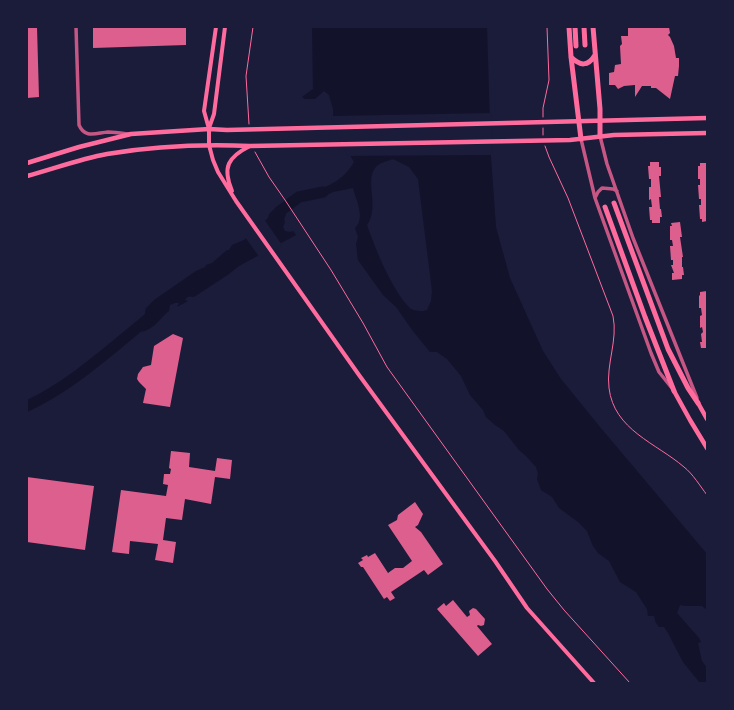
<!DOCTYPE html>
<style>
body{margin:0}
#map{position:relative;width:734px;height:710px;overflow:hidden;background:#1b1b3a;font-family:"PT Sans Narrow",sans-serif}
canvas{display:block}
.frame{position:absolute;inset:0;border:28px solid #1b1b3a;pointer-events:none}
</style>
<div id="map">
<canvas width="734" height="710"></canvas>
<div class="frame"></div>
</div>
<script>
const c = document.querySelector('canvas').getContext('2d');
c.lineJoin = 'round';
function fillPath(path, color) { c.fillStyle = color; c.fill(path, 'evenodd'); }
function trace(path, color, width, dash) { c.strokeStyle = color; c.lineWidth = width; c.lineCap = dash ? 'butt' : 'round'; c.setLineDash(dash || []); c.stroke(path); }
fillPath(new Path2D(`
 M312 27H487L491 157 496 227 510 278 543 351 561 379 600 427 707 554V610L702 606H686L680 605 677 613 699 638 701 642 698 643 702 661 707 668V683H700L683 662 668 633 664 627H659L656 623 654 616H648L647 609 636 592 620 582 609 561 598 553 593 546 587 531 578 522 559 508 552 497 541 490 537 479 538 474 536 467 526 456 519 450 504 431 495 425 486 417 483 410 470 395 461 376 447 359 437 352H430L413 331 396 307 383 295 358 260 356 244 358 237 355 228C366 218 356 200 353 188L333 192 327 195 310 197 309 193C329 186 343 181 354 162L341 139 333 115V109L329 95 324 91 315 99H305L302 97 313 89ZM393 159 409 167 418 179 432 291 431 301 427 310C423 312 413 311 410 308 392 291 375 248 367 225 381 206 362 177 378 165 382 162 388 161 393 159Z
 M282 204C285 209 288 213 284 219L285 222 283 227 285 231 290 232 293 231 296 235 239 266 229 274 194 297C190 296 187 296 185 300L188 301 177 307 179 303H175L170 305 169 311C162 316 157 325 149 329 146 331 142 332 139 332L136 319 154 300 196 271 205 267 206 265 212 263 227 250H229L232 245 244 240 268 218 275 209Z`), '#12122b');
fillPath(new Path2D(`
 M491 113 493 155 348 156 339 140 331 116Z
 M264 219 282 245 260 258 245 237Z
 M146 306 142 334H138L134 319Z`), '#1b1b3a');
trace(new Path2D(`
 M274 217 280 211 299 197 323 192
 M27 406C71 386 112 348 149 318`), '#12122b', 11);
fillPath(new Path2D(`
 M27 27H37L39 97 27 98Z
 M93 27H186V45L93 48Z
 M628 27H669L670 33 668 35 670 37 674 46 676 58H679V66L678 76H675L670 99 656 88H651V86H642L635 97V85L624 86 618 89 615 85H609V73L614 72 615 65 621 64 620 46 622 44 621 36H628Z
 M650 162H659V167H661V176H659L661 197H659L660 209H661L662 217H660V223H652V220H650L649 207H652L651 199 649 200V187H651V179H649L648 166H650Z
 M700 163H707V221L702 222V219H700L699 205H701V199H699L698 185H700V179H698V166H700Z
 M680 222 682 237H680L683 257H682V267H683L684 275H682V279L672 280V273H674L671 265H673V260H671L670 246H673L672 240H670V226H672L671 223Z
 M707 291V348H701L700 342H702L701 334 703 332 702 327 700 328V316L702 315 701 308H699V296L700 295V292Z
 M173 334 183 338 170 407 143 403 146 389 139 382 137 379 138 374 143 367 151 365 154 346Z
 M171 451 190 453 189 467 215 471 217 458 232 460 230 479 215 477 211 504 185 499 182 520 166 518 163 540 176 542 173 563 155 560 158 544 130 541 129 554 112 552 121 490 166 496 168 485 163 484 164 474H170L171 469 169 468Z
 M27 477 94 486 85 550 27 542Z
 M415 502 423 514 418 525 415 527 421 532 443 564 428 575 424 570 391 592 395 598 390 601 387 597 384 599 363 567H361L358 563 363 560 361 558 367 555 368 557 375 553 388 573 395 568H403L412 561 388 525 397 520 398 515Z
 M453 600 467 617 470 615 469 611 473 608 476 609 485 619 484 625 481 626 478 625 477 626 492 644 478 656 437 609 444 603 446 606Z`), '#dd5f8e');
trace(new Path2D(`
 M543 117V108L549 80 547 27
 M249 124 246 76 253 27
 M543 135V128
 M545 146 549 157 568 198 613 316C618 340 606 364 609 388 614 430 656 443 684 467 693 474 700 486 707 495
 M255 152 269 177 285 200 331 270 363 323 387 367 547 589 564 610 630 683`), '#ff6b9d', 1);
trace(new Path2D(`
 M76 27 79 125C85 139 96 133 108 132 115 132 121 133 128 134
 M600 136 607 164 633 238 697 398
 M581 139 595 198 651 353 659 372 671 387
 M595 198 598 192 602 188 613 189 617 191`), '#c65784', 3.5);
trace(new Path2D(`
 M216 27 204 111 209 129V145L213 160 218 172 236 201 359 375 495 561 527 608 594 683
 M209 128 214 114 225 27
 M232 191C222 167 228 157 250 146`), '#ff6b9d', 4);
trace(new Path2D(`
 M27 163 79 147 131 134 209 129 227 130 707 118
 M27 176C53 169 80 159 107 154 155 146 202 144 250 146L570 140 614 135 707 133
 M674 391 690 420 707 448
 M698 403 707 419`), '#ff6b9d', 4.5);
trace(new Path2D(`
 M569 27 571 57 581 139
 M575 27 576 46
 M584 27 585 45
 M593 27 600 109V136
 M571 57C580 66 588 67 595 55
 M614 203 668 349 688 388 698 403
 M605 207 645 317 674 391`), '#ff6b9d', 5);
</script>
